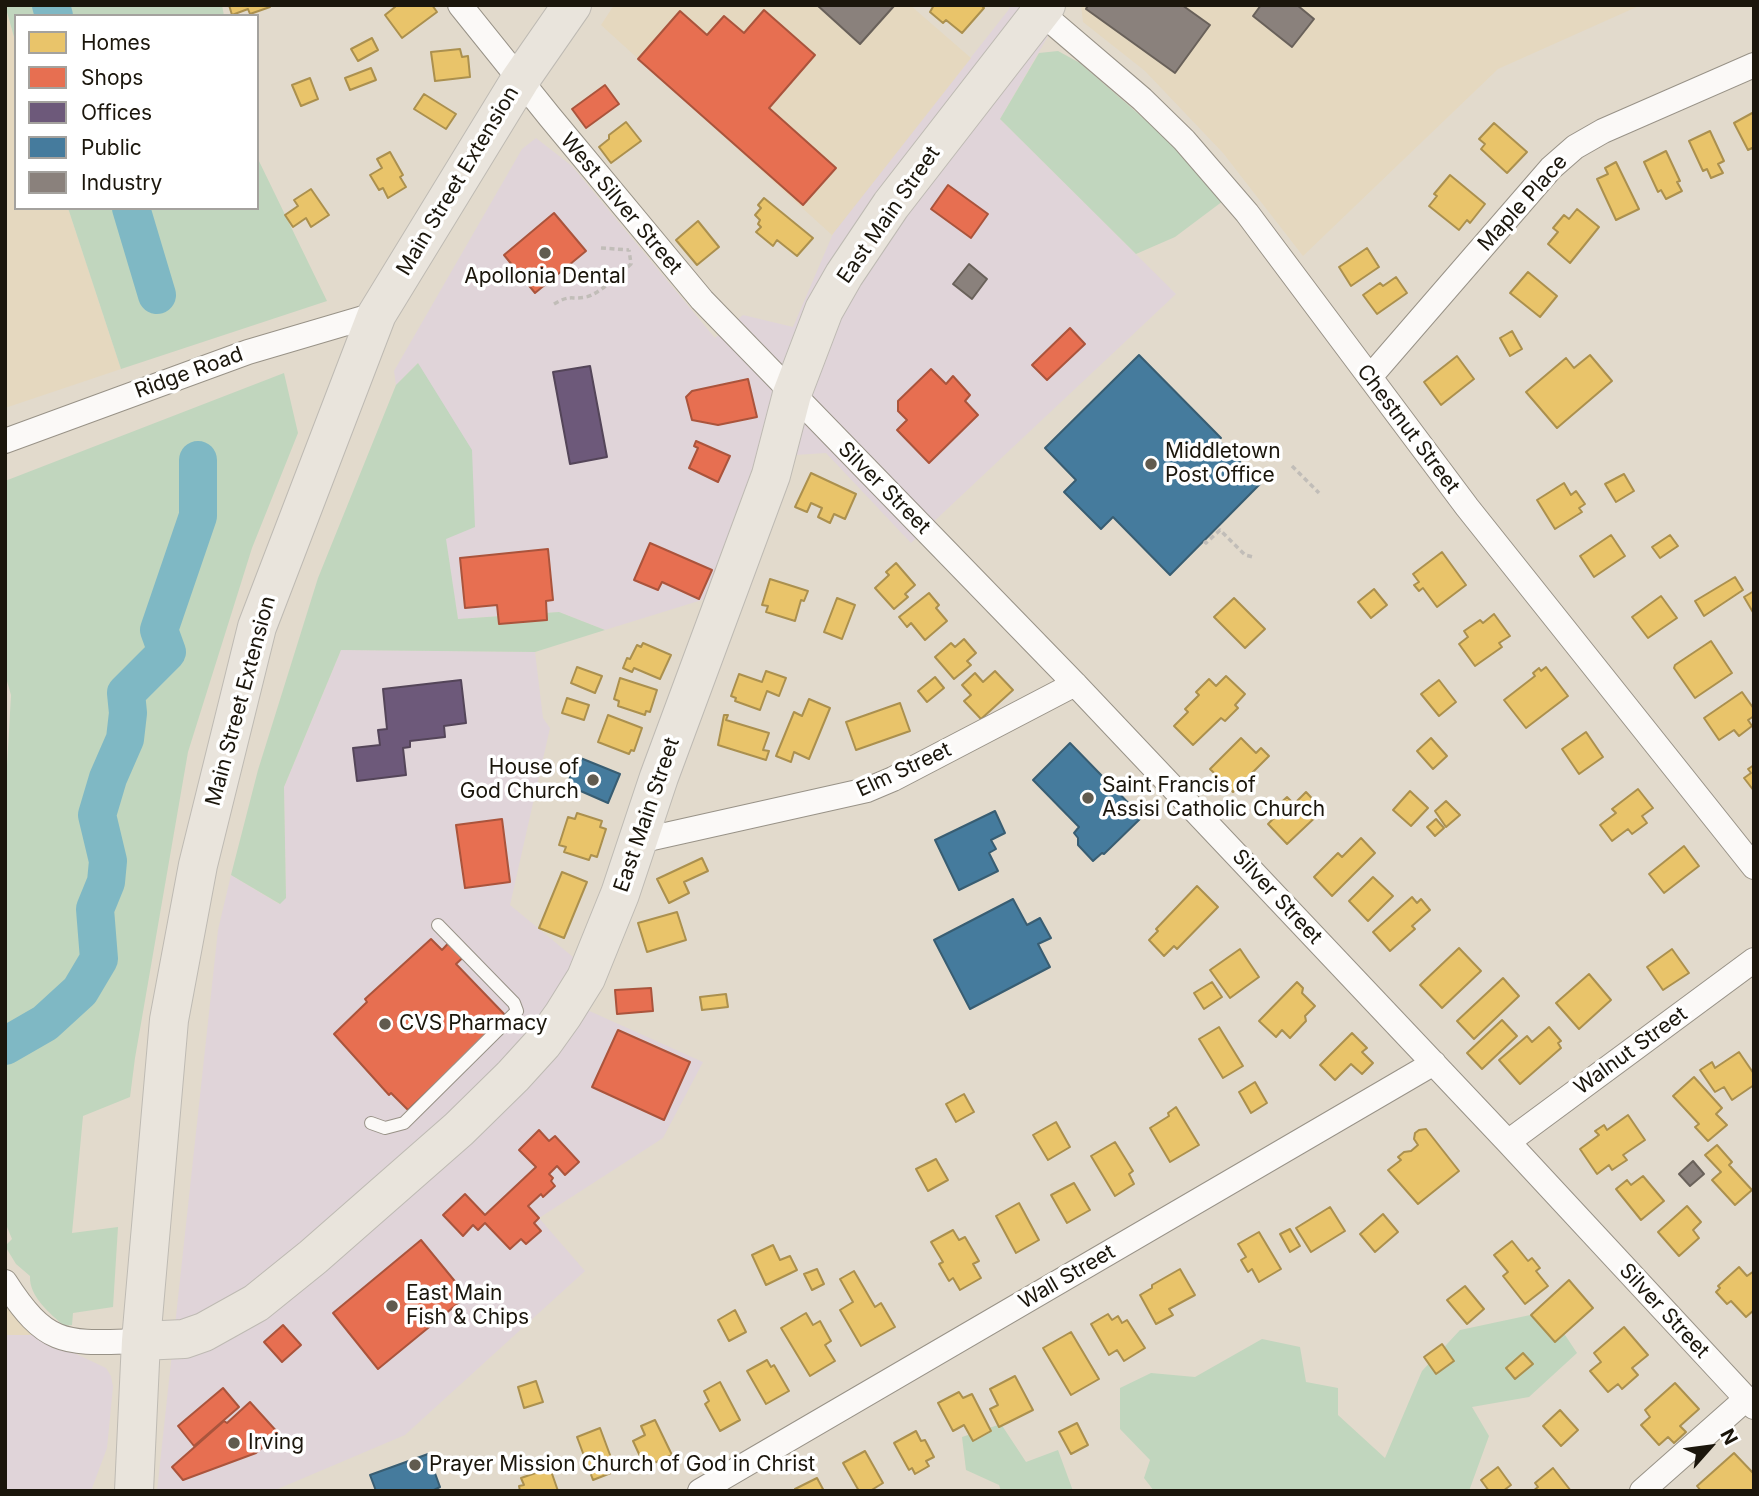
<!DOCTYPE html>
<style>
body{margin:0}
#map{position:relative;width:1759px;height:1496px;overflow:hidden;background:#e2dacc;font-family:Inter,sans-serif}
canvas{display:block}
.frame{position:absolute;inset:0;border:7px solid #1b160c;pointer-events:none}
.legend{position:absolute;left:14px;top:14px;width:245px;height:196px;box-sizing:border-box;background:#fff;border:2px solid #a4a29e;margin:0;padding:9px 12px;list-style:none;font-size:21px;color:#1b160c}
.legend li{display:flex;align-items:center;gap:14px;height:35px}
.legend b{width:35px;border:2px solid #a4a29e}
.north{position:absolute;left:1675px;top:1412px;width:70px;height:70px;-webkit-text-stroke:5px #fff;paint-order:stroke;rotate:62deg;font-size:19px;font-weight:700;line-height:28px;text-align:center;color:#1b160c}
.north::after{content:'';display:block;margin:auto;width:24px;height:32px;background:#1b160c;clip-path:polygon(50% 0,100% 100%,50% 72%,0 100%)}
</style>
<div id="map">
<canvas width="1759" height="1496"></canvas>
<div class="frame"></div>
<ul class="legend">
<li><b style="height:19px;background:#e9c46a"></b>Homes</li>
<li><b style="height:19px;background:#e76f51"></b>Shops</li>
<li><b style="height:19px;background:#6d597a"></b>Offices</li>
<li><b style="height:19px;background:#457b9d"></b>Public</li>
<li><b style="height:19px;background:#8a817c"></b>Industry</li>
</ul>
<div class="north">N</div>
</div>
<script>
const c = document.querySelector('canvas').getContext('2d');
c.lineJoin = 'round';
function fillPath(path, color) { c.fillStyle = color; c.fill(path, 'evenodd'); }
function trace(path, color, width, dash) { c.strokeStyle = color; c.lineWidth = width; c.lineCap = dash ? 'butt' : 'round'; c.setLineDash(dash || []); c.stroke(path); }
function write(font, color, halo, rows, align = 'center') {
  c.font = font + ' Inter,sans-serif'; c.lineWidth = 7; c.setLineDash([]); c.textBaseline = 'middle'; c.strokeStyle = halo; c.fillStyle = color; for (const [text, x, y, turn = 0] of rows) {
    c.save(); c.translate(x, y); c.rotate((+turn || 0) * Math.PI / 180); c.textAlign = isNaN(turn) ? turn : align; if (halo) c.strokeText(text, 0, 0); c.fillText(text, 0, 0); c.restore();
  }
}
fillPath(new Path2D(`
 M1007 5H1066L1000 119 1176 294 911 543 826 453 795 455 747 586 605 630 559 612 458 619 418 363 396 385 394 371 522 149 536 138 572 166 715 338 743 315 793 327 835 229 1010 8Z
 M341 650 535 652 543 718 550 728 510 905 601 980 585 1009 703 1062 663 1138 539 1218 585 1271 405 1435 273 1491H157L218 930 231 875 279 904 286 898 284 787Z
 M5 1335H36L106 1368 111 1376 113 1387 107 1448 91 1491H5Z`), '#e0d4d9');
fillPath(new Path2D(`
 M614 5H910L971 58 832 235 601 25Z
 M1081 5H1641L1498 69 1303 256 1223 153 1145 71 1083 22Z
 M5 7 16 44V208H68L121 369 5 408Z
 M5 1291 36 1335H5Z`), '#e5d8bf');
fillPath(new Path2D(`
 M5 5H222L224 16H16V44Z
 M1058 51 1080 63 1165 137 1223 201 1175 237 1136 254 1000 119 1039 53Z
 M257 157 327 301 121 369 68 208H257Z
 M418 363 472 450 475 527 446 539 458 619 559 612 605 630 535 652 341 650 284 787 286 898 280 904 231 875 258 770 318 578 396 385Z
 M284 373 298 433 252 548 188 752 135 1058 130 1097 83 1116 72 1233 118 1227 113 1307 73 1313 72 1325 64 1326C50 1313 29 1297 30 1276L16 1264 5 1246 12 1239 5 1222V802L11 695 5 674V481Z
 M1549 1311 1577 1353 1529 1397 1472 1407 1489 1436 1469 1491H1154L1144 1478 1150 1460 1120 1429V1388L1151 1373 1195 1377 1262 1339 1300 1347 1306 1382 1338 1388V1415L1385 1458 1422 1371 1460 1330Z
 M1001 1424 1026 1462 1058 1450 1073 1491H1001L999 1485 966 1470 962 1437Z`), '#c1d6be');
const homes = new Path2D(`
 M229 5H270V7L250 14 248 9 232 15Z
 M393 5H432L437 12 402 38 385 15 395 7Z
 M934 5H981L984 8 962 33 946 20 943 23 930 12Z
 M372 38 378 50 358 61 351 49Z
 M460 49 462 57 468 56 470 77 435 81 431 52Z
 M371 68 376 80 350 90 345 78Z
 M310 78 318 99 301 106 292 85Z
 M424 94 456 114 446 129 414 109Z
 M1754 112V152L1752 148 1748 150 1734 123Z
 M626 122 641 141 611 163 599 147 609 139V135Z
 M1494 123 1527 152 1507 173 1481 149 1485 144 1479 139Z
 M1710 131 1724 161 1718 164 1723 173 1711 178 1707 169 1703 171 1689 141Z
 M1666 151 1680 181 1677 182 1682 191 1666 199 1661 190 1658 192 1644 162Z
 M390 152 403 175 400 177 406 187 388 198 383 188 379 190 370 175 382 168 377 159Z
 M1616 162 1639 209 1616 220 1597 179 1608 174 1605 168Z
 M1450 175 1485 204 1470 223 1467 220 1459 230 1429 206 1437 196 1434 194Z
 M311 189 329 215 311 227 306 218 293 227 285 215 298 206 294 200Z
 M764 198 813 238 797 256 777 240 773 246 756 232 761 227 758 224 760 220 755 215 761 208 758 205Z
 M1577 209 1599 227 1570 263 1548 244 1558 232 1553 228 1564 215 1569 219Z
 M698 221 719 247 697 265 676 240Z
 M1367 248 1379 267 1351 286 1339 267Z
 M1528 272 1557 296 1540 317 1510 293Z
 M1396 277 1407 293 1377 314 1363 295 1380 283 1383 286Z
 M1512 331 1522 349 1510 356 1500 338Z
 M1590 355 1612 381 1557 428 1526 392 1566 358 1574 368Z
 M1457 356 1474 379 1441 405 1424 382Z
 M811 473 856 494 845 519 834 514 830 523 818 517 822 508 811 503 807 512 795 507Z
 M1624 474 1634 491 1616 502 1605 484Z
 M1564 483 1571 495 1576 491 1585 504 1579 508 1582 512 1555 529 1537 500Z
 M1611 535 1625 556 1594 577 1580 556Z
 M1670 535 1678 546 1660 558 1652 547Z
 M1442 552 1466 585 1437 607 1423 588 1419 591 1414 585 1419 582 1413 574Z
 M896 563 915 585 905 594 908 597 894 609 875 588 889 575 886 572Z
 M1735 577 1743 590 1704 616 1695 601Z
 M770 579 808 591 804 601 801 600 795 621 766 612 768 606 762 605Z
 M1374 589 1387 605 1371 618 1358 602Z
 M1754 591V614L1744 597Z
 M929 593 939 605 936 608 947 621 925 640 911 623 907 627 899 617Z
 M1661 596 1677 618 1648 638 1632 617Z
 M837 598 855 605 842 639 824 632Z
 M1234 598 1265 629 1245 648 1214 617Z
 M1494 614 1510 636 1499 643 1502 647 1475 666 1459 644 1468 637 1464 631 1480 620 1483 623Z
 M964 639 976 653 967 661 971 665 954 679 935 657 951 643 955 647Z
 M1711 641 1732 673 1695 698 1674 668 1675 665Z
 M643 643 671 655 660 679 634 668 632 672 623 668 627 658 630 659 637 645 641 647Z
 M577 667 602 676 595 693 571 683Z
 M1546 667 1568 696 1526 728 1504 700 1535 676 1533 673 1539 668 1541 671Z
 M766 671 786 678 779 696 767 691 760 710 735 701 736 698 731 696 739 674 762 682Z
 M995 671 1013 690 981 719 964 701 971 695 962 685 975 673 983 682Z
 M1226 676 1245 694 1235 705 1238 708 1225 721 1221 718 1193 745 1174 726 1188 712 1185 709 1199 695 1196 692 1209 679 1216 686Z
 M935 677 944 688 927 702 918 691Z
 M620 678 657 690 650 712 646 711 645 715 618 706 619 701 614 699Z
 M1439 680 1456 702 1439 716 1421 694Z
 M1742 692 1754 709V716L1748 720 1752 726 1739 736 1734 730 1719 740 1704 718Z
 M567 698 589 705 584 720 562 713Z
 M809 699 830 708 809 759 794 752 791 762 776 756 794 712 802 716Z
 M900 703 910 731 856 750 846 722Z
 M608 715 642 728 634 751 631 750 629 754 598 742Z
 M724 715H728L726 720 769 733 763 750 769 751 766 760 718 745Z
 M1586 732 1603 757 1579 774 1562 749Z
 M1241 738 1256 753 1261 748 1269 756 1233 792 1210 769Z
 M1431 738 1447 756 1433 769 1417 751Z
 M1754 765V791L1744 778 1751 773 1748 769Z
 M1638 789 1653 808 1642 816 1647 823 1632 834 1628 829 1612 841 1600 825 1616 813 1612 809Z
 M1410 791 1428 808 1411 826 1393 810Z
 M1306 792 1323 810 1287 844 1268 824 1279 813 1274 809 1287 797 1294 804Z
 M1446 801 1460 815 1446 827 1435 811Z
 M577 813 602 821 600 827 606 829 597 857 591 855 589 860 564 852 566 847 559 845 568 817 575 819Z
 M1436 819 1444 828 1435 836 1427 827Z
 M1361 838 1375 853 1332 896 1314 877 1338 853 1342 857Z
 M1684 846 1699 866 1664 893 1649 874Z
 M702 858 708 871 684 882 689 893 669 903 657 879Z
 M562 872 587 882 564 938 539 928Z
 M1373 877 1393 896 1368 921 1349 901Z
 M1197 886 1218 907 1177 949 1174 946 1164 956 1149 940 1158 931 1156 929Z
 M1412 897 1417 903 1421 899 1430 910 1412 926 1415 929 1390 951 1373 932Z
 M677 912 686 940 647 952 638 923Z
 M1459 948 1481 971 1442 1008 1420 985Z
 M1240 949 1259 977 1230 998 1210 970Z
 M1672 949 1689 973 1663 990 1647 967Z
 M1589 974 1611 1000 1579 1029 1556 1003Z
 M1503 978 1519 996 1474 1039 1457 1021Z
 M1212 982 1222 997 1204 1009 1194 993Z
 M1297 982 1303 988 1302 993 1315 1006 1305 1016 1306 1021 1290 1038 1282 1030 1276 1037 1259 1021Z
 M726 994 728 1007 702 1010 700 997Z
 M1502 1020 1517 1036 1482 1069 1467 1053Z
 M1219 1027 1243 1066 1223 1078 1199 1039Z
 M1549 1027 1561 1041 1558 1043 1561 1048 1520 1084 1499 1060 1527 1036 1532 1042Z
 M1352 1033 1367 1048 1362 1052 1373 1063 1362 1074 1351 1064 1335 1080 1320 1065Z
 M1739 1052 1754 1074V1085L1732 1100 1724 1087 1715 1092 1700 1070 1712 1062 1715 1068Z
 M1694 1077 1722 1108 1716 1114 1727 1125 1708 1141 1695 1127 1699 1124 1673 1096Z
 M1255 1082 1267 1103 1251 1113 1239 1092Z
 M964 1094 974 1112 956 1122 946 1104Z
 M1176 1107 1199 1145 1170 1162 1150 1128 1169 1116 1168 1113Z
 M1628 1115 1645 1140 1623 1155 1627 1160 1612 1170 1609 1165 1597 1174 1580 1149 1599 1135 1595 1131 1604 1125 1607 1130Z
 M1056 1122 1070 1147 1048 1160 1033 1135Z
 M1426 1129 1459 1171 1418 1204 1388 1170 1401 1160 1398 1157 1404 1152 1411 1151 1418 1145 1414 1139 1415 1133 1419 1130Z
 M1115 1142 1133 1171 1129 1174 1134 1184 1115 1196 1091 1156Z
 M1717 1145 1732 1162 1729 1165 1752 1190 1735 1205 1712 1180 1721 1172 1705 1155Z
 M936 1159 948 1180 928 1191 916 1169Z
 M1643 1176 1664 1201 1641 1220 1616 1189 1627 1180 1631 1185Z
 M1074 1183 1090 1210 1067 1223 1051 1195Z
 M1019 1203 1039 1240 1016 1253 996 1216Z
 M1687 1206 1701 1222 1693 1230 1699 1238 1679 1256 1658 1232Z
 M1330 1207 1345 1231 1311 1252 1296 1228Z
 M1383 1214 1398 1232 1375 1252 1360 1234Z
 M1290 1229 1300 1246 1290 1252 1280 1234Z
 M953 1230 959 1240 965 1237 979 1261 973 1264 981 1278 960 1290 953 1278 949 1281 939 1264 943 1262 931 1242Z
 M1259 1232 1281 1269 1259 1282 1252 1269 1248 1272 1241 1260 1246 1257 1238 1244Z
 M1512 1241 1528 1261 1532 1258 1540 1268 1536 1271 1548 1286 1525 1304 1503 1276 1508 1272 1494 1255Z
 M773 1245 780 1260 790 1256 797 1270 766 1285 752 1255Z
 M1739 1267 1747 1276 1754 1271V1310L1746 1317 1731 1301 1727 1304 1716 1292 1720 1288 1718 1286Z
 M817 1269 824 1284 812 1290 804 1274Z
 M1180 1269 1195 1295 1169 1309 1173 1315 1156 1324 1140 1295 1152 1288V1285Z
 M854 1271 875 1307 881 1303 895 1327 861 1346 840 1310 853 1302 840 1279Z
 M1569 1280 1593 1308 1555 1342 1531 1315Z
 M1465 1286 1484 1309 1467 1324 1447 1300Z
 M735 1310 746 1332 729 1341 718 1320Z
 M806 1313 813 1325 820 1321 831 1341 825 1345 835 1361 810 1376 781 1328Z
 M1108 1314 1112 1320 1118 1316 1122 1323 1127 1320 1145 1348 1124 1361 1117 1350 1109 1355 1091 1324Z
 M1624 1327 1648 1355 1632 1368 1638 1375 1622 1389 1618 1384 1608 1392 1590 1371 1601 1362 1594 1353Z
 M1071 1332 1099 1379 1071 1395 1043 1348Z
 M1442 1344 1454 1361 1436 1374 1424 1357Z
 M1523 1353 1533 1364 1515 1379 1506 1368Z
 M767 1360 771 1367 774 1365 789 1391 766 1404 747 1371Z
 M1015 1376 1033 1410 999 1427 990 1409 998 1405 990 1389Z
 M536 1381 543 1402 524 1408 518 1387Z
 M720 1382 740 1420 720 1431 705 1404 709 1401 704 1391Z
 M1675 1383 1699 1409 1680 1426 1686 1432 1674 1443 1668 1437 1659 1445 1641 1425 1650 1417 1645 1410Z
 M959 1392 963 1398 972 1394 991 1431 973 1441 964 1425 953 1431 938 1403Z
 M1560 1410 1578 1430 1561 1446 1543 1426Z
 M655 1420 672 1455 645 1467 633 1441 645 1435 641 1426Z
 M1077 1423 1088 1445 1071 1454 1059 1432Z
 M600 1428 616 1471 593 1480 577 1437Z
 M916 1431 921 1441 925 1440 934 1457 926 1461 929 1466 915 1474 912 1468 909 1470 894 1443Z
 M865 1451 883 1483 870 1491H859L843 1463Z
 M1734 1453 1754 1474V1488L1751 1491H1701L1697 1486Z
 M1498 1467 1511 1485 1503 1491H1489L1481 1480Z
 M550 1468 558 1491H520L519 1486 524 1485 521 1478Z
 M1553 1468 1571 1491H1533L1538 1487 1535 1483Z
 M817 1478 824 1491H795V1489Z`);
fillPath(homes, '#e9c46a');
trace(homes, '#ab904e', 2);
const shops = new Path2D(`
 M764 10 815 55 769 108 836 168 803 205 638 59 680 11 707 35 724 16 744 33Z
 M605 85 619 104 586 128 572 109Z
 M948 185 988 214 971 238 931 209Z
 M554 213 586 251 535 293 504 255Z
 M1070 328 1085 344 1047 380 1032 365Z
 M931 369 946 384 953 376 970 395 965 401 978 415 929 463 897 430 907 420 898 411V401Z
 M748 379 757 417 718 425 692 420 686 397 692 391Z
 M696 441 730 456 718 482 689 468 698 448 694 446Z
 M650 543 712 570 699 599 662 582 658 590 634 580Z
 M548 549 553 600 546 601 547 620 499 624 497 605 465 608 460 558Z
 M502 819 510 882 465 888 456 825Z
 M455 936 470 951 456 964 506 1016 408 1110 391 1093 389 1095 334 1034 367 1002 365 999 431 939 442 950Z
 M651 988 653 1011 617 1014 615 990Z
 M618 1030 690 1062 664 1120 592 1087Z
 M539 1130 549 1141 555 1136 579 1162 565 1175 557 1166 549 1174 553 1178 551 1181 555 1186 543 1197 541 1194 528 1206 539 1218 534 1223 541 1231 526 1244 521 1239 510 1249 485 1223 478 1230 473 1225 463 1236 443 1215 465 1194 485 1215 536 1167 519 1150Z
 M421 1240 467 1296 378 1369 333 1313Z
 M283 1325 301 1345 282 1362 264 1342Z
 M223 1388 239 1407 194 1446 178 1426Z
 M250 1402 279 1434 256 1453 183 1480 172 1467 224 1421 227 1423Z`);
fillPath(shops, '#e76f51');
trace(shops, '#aa543c', 2);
const offices = new Path2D(`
 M590 366 607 457 570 464 553 372Z
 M461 680 466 723 444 726 445 737 410 741V747L403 748 406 775 357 781 353 748 380 745 378 730 387 729 383 689Z`);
fillPath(offices, '#6d597a');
trace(offices, '#544559', 2);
const public = new Path2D(`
 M1139 355 1221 438 1218 440 1261 483 1170 575 1113 517 1101 529 1064 492 1076 480 1045 448Z
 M1070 743 1142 817 1104 854 1102 853 1093 861 1078 845V838L1074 833 1079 827 1033 780Z
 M578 757 620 774 608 803 567 785Z
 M995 811 1005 833 991 840 996 849 989 853 998 871 959 890 935 840Z
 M1013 899 1027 925 1040 918 1051 938 1038 944 1050 967 970 1009 934 940Z
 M428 1454 440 1487 432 1491H376L370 1475Z`);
fillPath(public, '#457b9d');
trace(public, '#385d72', 2);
const industry = new Path2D(`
 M817 5H893L894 6 860 44Z
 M1088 5H1182L1210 25 1175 73 1086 9Z
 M1261 5H1297L1314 19 1292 47 1253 16Z
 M969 264 987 279 972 299 953 284Z
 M1693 1161 1704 1174 1690 1186 1679 1174Z`);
fillPath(industry, '#8a817c');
trace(industry, '#69615a', 2);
trace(new Path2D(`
 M51 5 54 16
 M131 208 157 295
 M5 1046 45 1023 80 991 99 959 95 909 106 882 108 861 97 815 108 778 125 739 128 713 126 693 167 652 159 630 198 516V460`), '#7fb8c4', 38);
const service = new Path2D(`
 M371 1123 385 1128 404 1123 517 1011 514 1003 438 925`);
const minor = new Path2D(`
 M460 5 550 117 702 300 1075 684 1508 1142 1754 1407
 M1032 5 1142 99 1184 140 1247 213 1467 507 1754 867
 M1370 377 1551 168 1575 147 1603 131 1754 65
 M5 441 248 352 377 314
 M639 841 867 790 893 779 1075 684
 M1508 1142 1754 960
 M5 1282C48 1349 67 1343 141 1341
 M700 1491 1434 1063
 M1642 1491 1746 1399`);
const primary = new Path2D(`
 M141 1341 184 1339 204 1332 256 1303 313 1257 459 1129 513 1076 543 1043 563 1015 586 978 620 894 659 777 771 475 792 394 824 310 844 275 891 205 1046 5
 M134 1491 141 1341 169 1020 198 865 257 627 377 314 520 80 572 5`);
trace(service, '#989287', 14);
trace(minor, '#989287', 26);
trace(primary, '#bebab3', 40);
trace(new Path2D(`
 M601 248 629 250
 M554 304C571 294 570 300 586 297 598 295 621 273 631 264L629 250
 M1292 466 1319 493
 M1204 541 1206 543 1220 530 1245 555 1253 557`), '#c1bdb8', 3.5, [5, 3.5]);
trace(service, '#fbf9f7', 12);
trace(minor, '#fbf9f7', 24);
trace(primary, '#e9e4dc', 38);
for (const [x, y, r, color] of [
 [545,253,7,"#615b4f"],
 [1151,464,7,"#615b4f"],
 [593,780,7,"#615b4f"],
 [1088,798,7,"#615b4f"],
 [385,1024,7,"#615b4f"],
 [392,1306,7,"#615b4f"],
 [234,1443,7,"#615b4f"],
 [415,1465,7,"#615b4f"]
]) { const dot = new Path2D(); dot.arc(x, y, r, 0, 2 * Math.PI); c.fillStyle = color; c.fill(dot); trace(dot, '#fff', 2.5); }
write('21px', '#1b160c', '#fff', [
 ["Main Street Extension",458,181,-59],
 ["Maple Place",1523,203,-48],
 ["West Silver Street",621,204,50],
 ["East Main Street",889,215,-55],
 ["Ridge Road",189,373,-20],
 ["Chestnut Street",1408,429,53],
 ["Silver Street",884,488,45],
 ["Main Street Extension",241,701,-75],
 ["Elm Street",904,770,-25],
 ["East Main Street",647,815,-71],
 ["Silver Street",1277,897,47],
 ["Walnut Street",1631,1051,-36],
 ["Wall Street",1067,1277,-30],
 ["Silver Street",1664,1311,47]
]);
write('21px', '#1b160c', '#fff', [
 ["Apollonia Dental",545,277,"center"],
 ["Middletown",1165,452],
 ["Post Office",1165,476],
 ["House of",579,768,"right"],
 ["God Church",579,792,"right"],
 ["Saint Francis of",1102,786],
 ["Assisi Catholic Church",1102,810],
 ["CVS Pharmacy",399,1024],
 ["East Main",406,1294],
 ["Fish & Chips",406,1318],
 ["Irving",248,1443],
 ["Prayer Mission Church of God in Christ",429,1465]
], 'left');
</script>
